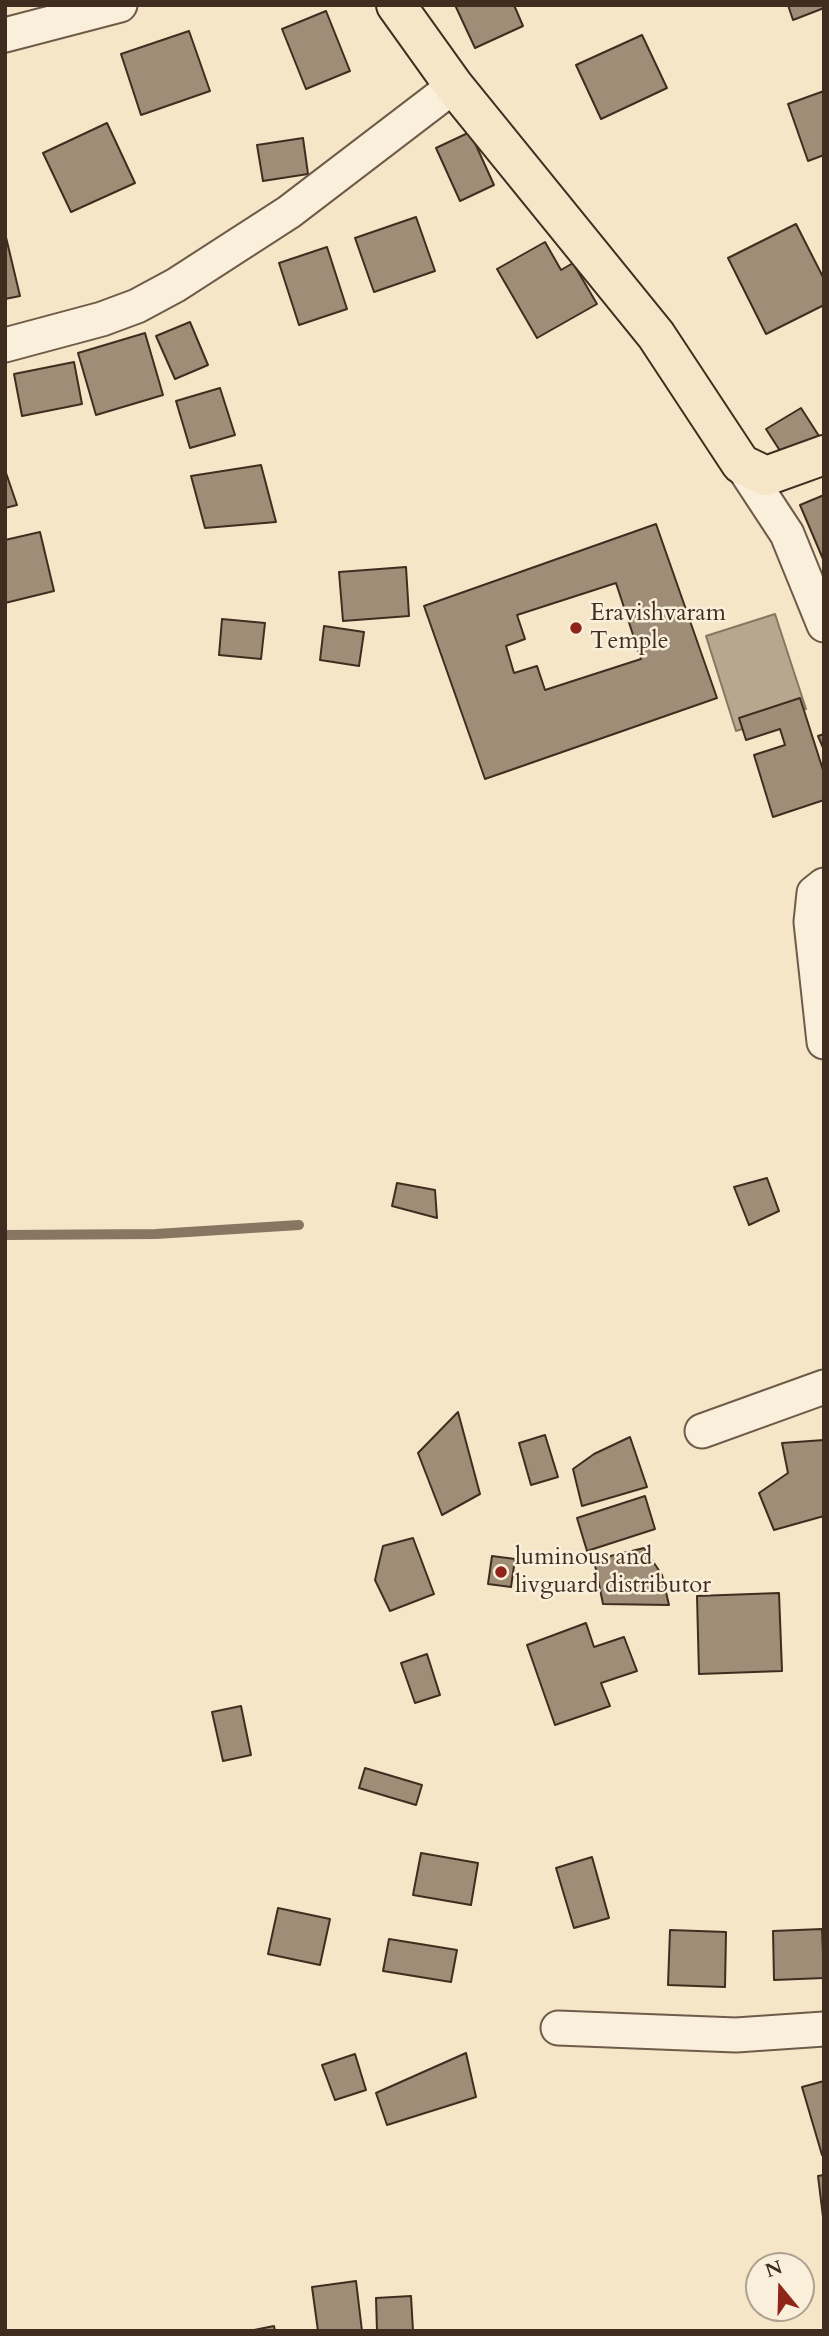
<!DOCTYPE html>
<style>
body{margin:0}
#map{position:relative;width:829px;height:2336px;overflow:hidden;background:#f6e6c8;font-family:Cardo,serif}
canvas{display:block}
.frame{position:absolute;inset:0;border:7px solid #412d1f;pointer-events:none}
.north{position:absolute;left:745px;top:2252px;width:70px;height:70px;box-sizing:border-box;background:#f9efdb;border:2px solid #afa190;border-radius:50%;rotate:341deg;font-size:19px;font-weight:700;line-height:28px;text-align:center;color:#412d1f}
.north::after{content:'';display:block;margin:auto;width:24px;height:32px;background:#8f2418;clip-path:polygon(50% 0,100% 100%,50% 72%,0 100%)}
</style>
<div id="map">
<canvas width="829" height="2336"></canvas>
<div class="frame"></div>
<div class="north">N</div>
</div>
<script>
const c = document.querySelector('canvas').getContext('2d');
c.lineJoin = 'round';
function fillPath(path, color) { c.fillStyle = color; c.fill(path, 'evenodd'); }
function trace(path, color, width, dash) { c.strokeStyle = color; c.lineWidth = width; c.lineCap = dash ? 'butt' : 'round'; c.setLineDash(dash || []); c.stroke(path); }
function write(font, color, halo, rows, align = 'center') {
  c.font = font + ' Cardo,serif'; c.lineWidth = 5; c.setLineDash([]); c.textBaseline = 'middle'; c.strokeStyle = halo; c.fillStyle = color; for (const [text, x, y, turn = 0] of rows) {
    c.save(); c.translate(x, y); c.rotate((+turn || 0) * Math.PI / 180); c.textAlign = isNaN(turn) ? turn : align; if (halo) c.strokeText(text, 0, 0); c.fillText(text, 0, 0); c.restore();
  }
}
const water = new Path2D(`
 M775 614 806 709 736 731 706 636Z`);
fillPath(water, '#b8a78f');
trace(water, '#887662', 2);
trace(new Path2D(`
 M5 1235 156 1234 299 1225`), '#887662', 10);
const building = new Path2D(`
 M455 5H514L523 26 475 48Z
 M788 5H824V8L793 20Z
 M326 11 350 71 306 89 282 29Z
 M189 31 210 91 141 115 121 54Z
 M642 35 667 88 601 119 576 65Z
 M824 91V155L808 161 788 104Z
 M107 123 135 183 71 212 43 153Z
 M470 132 494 185 460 201 436 148Z
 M303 138 308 174 263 181 257 145Z
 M416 217 435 271 374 292 355 238Z
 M796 224 824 279V305L766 334 728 258Z
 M5 233 20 296 5 299Z
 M545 242 561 270 573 263 597 304 537 338 497 269Z
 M327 247 347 309 299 325 279 263Z
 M190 322 208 365 175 379 156 336Z
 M145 333 163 395 96 415 78 353Z
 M74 362 82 404 22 416 14 374Z
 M220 388 235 435 190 448 176 401Z
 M801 408 819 436 784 457 766 429Z
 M261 465 276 522 205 528 191 476Z
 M5 470 17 505 5 508Z
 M824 495V559H823L800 505Z
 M656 524 717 698 485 779 424 606Z
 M40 532 54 591 5 603V540Z
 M406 567 409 616 343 621 339 572Z
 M616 583 641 659 545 690 537 666 514 673 506 646 525 639 517 615Z
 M222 619 265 623 261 659 219 655Z
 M324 626 364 632 359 666 320 660Z
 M800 698 824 773V800L773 817 754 755 785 745 780 729 746 740 739 718Z
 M824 734V750L818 736Z
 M767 1178 779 1211 749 1225 734 1187Z
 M397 1183 435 1190 437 1218 392 1206Z
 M458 1412 480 1494 442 1515 418 1453Z
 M545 1435 558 1477 531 1485 519 1443Z
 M630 1437 647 1487 582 1506 573 1469 594 1454Z
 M824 1440V1516L774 1530 759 1493 788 1473 782 1443Z
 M645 1496 655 1529 587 1551 577 1518Z
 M413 1538 434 1594 390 1611 375 1580 383 1546Z
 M644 1548 662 1575 669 1605 603 1604 594 1560Z
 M492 1556 515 1559 511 1587 488 1584Z
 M779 1593 782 1671 699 1674 697 1596Z
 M586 1623 594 1647 624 1637 637 1671 601 1683 610 1706 555 1725 527 1645Z
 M427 1654 440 1695 415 1703 401 1663Z
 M241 1706 251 1755 223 1761 212 1712Z
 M365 1768 422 1785 416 1805 359 1788Z
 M421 1853 478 1863 471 1905 413 1895Z
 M592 1857 609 1918 574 1928 556 1868Z
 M278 1908 330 1919 320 1965 268 1954Z
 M822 1929 824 1978 774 1980 773 1931Z
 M670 1930 726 1932 725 1987 668 1985Z
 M389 1939 457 1950 451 1982 383 1971Z
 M466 2053 476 2097 387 2125 376 2093Z
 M355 2054 366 2090 335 2100 322 2065Z
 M824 2081V2154L822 2155 802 2087Z
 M824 2175V2217H823L818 2176Z
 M356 2281 362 2331H318L312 2287Z
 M411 2296 413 2331H377L376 2298Z
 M274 2326 275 2331H254V2330Z`);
fillPath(building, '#9f8d77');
trace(building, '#412d1f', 2);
const minor = new Path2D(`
 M5 35 120 5
 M5 345 102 319 137 306 176 285 289 212 454 86
 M741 464 787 534 824 625
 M824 885 814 893 811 922 824 1042
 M702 1431 824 1387
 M558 2028 736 2035 824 2029`);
const major = new Path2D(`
 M396 5 454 86 656 335 741 464 766 476 824 455`);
trace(minor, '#6e5b49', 37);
trace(major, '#412d1f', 42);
trace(minor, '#f9efdb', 33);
trace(major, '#f6e6c8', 38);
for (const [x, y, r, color] of [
 [576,628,7,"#8f2418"],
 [501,1572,7,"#8f2418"]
]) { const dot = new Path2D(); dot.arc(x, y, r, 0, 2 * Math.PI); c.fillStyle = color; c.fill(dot); trace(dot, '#f9efdb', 2.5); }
write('24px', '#412d1f', '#f9efdb', [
 ["Eravishvaram",590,614],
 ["Temple",590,642],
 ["luminous and",515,1558],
 ["livguard distributor",515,1586]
], 'left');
</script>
